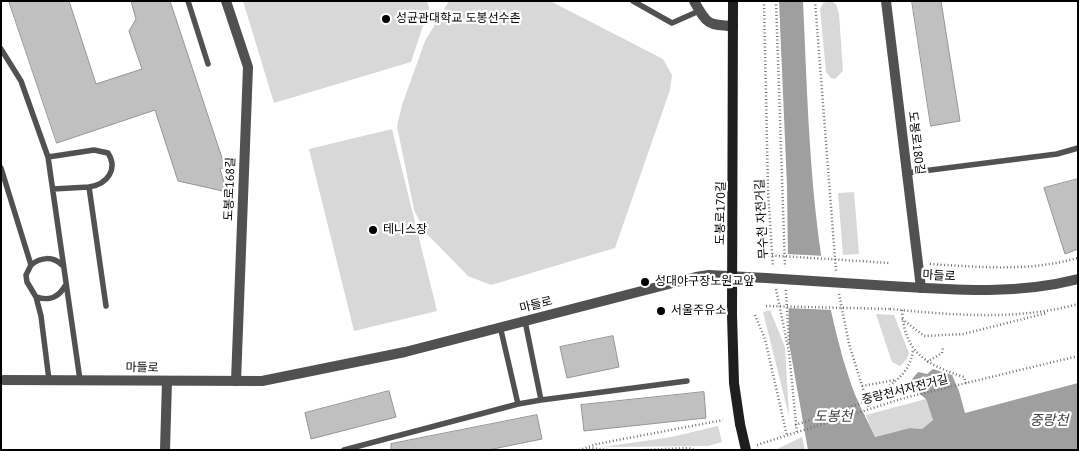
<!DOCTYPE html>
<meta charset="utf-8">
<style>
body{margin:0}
#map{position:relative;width:1079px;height:451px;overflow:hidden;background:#fff;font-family:"PT Sans",sans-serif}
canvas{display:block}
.frame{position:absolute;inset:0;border:2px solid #000;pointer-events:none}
</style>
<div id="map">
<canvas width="1079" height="451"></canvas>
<div class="frame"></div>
</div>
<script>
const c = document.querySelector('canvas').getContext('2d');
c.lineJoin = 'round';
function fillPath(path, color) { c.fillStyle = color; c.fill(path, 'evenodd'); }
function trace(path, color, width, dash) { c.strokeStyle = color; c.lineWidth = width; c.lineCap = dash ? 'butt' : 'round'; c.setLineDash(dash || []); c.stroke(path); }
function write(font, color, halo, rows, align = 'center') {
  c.font = font + ' "PT Sans","Noto Sans KR",sans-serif'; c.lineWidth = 4.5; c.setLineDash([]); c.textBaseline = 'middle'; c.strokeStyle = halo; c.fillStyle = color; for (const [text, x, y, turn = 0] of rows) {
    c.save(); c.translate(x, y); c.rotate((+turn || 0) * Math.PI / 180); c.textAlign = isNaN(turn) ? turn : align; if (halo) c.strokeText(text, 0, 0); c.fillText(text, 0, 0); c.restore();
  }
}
fillPath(new Path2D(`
 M243 1H427L429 8 411 62 274 103Z
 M449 1H550L663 59 672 75 670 90 615 248 491 285 468 276 425 232 414 210 397 126 402 105 425 41Z
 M831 1 836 4 839 14 843 71 835 79 831 78 826 72 820 9 823 3Z
 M392 129 437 311 354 331 309 149Z
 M854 192 859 254 843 255 838 193Z
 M770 310 785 347 789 416 763 312Z
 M876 314 894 315 909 353 907 359 900 366 892 362Z
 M926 399 933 420 922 429 910 428 875 437 866 415Z
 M718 426 722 442 708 446 603 447 671 437Z
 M802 437 805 450H775Z`), '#d8d8d8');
fillPath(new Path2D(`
 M779 1H803C809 127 810 260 850 381 856 400 867 419 875 437L910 428 922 429 933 420 926 399 908 384 918 372 927 374 933 369 952 375 959 391 965 413 1078 383V450H808L789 343 787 186Z`), '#9f9f9f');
fillPath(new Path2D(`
 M786 254 825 256 834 310 786 308Z`), '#fff');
const building = new Path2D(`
 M9 1H69L96 84 142 69 129 31 136 19 131 1H170L225 167 220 169 227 192 178 181 155 110 57 143Z
 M912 1H941L960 121 931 126Z
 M1078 179V249L1065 254 1044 188Z
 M613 336 619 367 567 378 560 347Z
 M389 391 396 417 311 439 305 413Z
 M704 392 706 418 584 431 581 405Z
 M537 415 542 439 488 450H391V444Z`);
fillPath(building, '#c0c0c0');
trace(building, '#959595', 1);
trace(new Path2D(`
 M764 1 768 192 773 267
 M776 1 785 267
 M815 1 836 271
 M930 264C980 267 1028 272 1078 258
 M776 289 789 352 797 433
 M786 290 789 345
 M839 294 849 344 869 408
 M890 309C952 315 1017 321 1078 304
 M902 310C904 353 927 365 964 377L966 384
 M755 315 765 339 787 436
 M902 319 924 336 963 334 1047 313
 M927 362 942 353 943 347
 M862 386 895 380
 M866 401C887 387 910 377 913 350
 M795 425 862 403
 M757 445 904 398 1078 356
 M589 448 608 450
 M579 450 597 444 723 420
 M644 450 689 448 695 450`), '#737373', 2.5, [1, 2.5]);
trace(new Path2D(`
 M188 1 208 64
 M633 1 672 23 699 11
 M1 49 21 81 48 157 80 380
 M48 157 94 150 108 153C118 169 108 184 89 187
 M1 168 31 265 26 275 27 282 36 297 41 316 49 380
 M907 173 1057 154 1078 148
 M53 189 89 187 106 306
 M31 265C41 257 53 256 62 265
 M36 297C49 301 58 298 65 286
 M525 321 541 400 687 381
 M500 326 518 404 541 400
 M344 450 518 404`), '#515151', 5.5);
trace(new Path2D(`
 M226 1 248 67 236 381
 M694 1C707 24 707 25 733 26
 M886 1 921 288
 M165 450 167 381`), '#515151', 10);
trace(new Path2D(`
 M890 286C953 290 1016 295 1078 279
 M1 380 262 381 405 352 696 277 709 275 766 278`), '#515151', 10);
trace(new Path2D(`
 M733 1 732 315 734 383 740 424`), '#1e1e1e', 10);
trace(new Path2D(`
 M765 255 890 263
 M766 306 890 309`), '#737373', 2.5, [1, 2.5]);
trace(new Path2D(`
 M766 278 890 286`), '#515151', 10);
trace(new Path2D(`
 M740 424 746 450`), '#1e1e1e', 10);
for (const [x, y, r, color] of [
 [386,19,5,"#000"],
 [373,230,5,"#000"],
 [645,282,5,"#000"],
 [661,311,5,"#000"]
]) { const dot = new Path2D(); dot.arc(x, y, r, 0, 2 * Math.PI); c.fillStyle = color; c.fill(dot); trace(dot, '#fff', 2); }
write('12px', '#000', '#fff', [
 ["성균관대학교 도봉선수촌",396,19],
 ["테니스장",383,230],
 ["성대야구장노원교앞",655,282],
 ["서울주유소",671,311]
], 'left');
write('12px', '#000', '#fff', [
 ["도봉로180길",916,143,83],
 ["도봉로168길",230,189,-88],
 ["도봉로170길",721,213,-89],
 ["무수천 자전거길",762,219,-93],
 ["마들로",939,276,3],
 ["마들로",536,305,-14],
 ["마들로",142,368,1],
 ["중랑천서자전거길",905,390,-14]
]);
write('italic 14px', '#404040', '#fff', [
 ["도봉천",833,417],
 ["중랑천",1049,421]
]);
</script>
